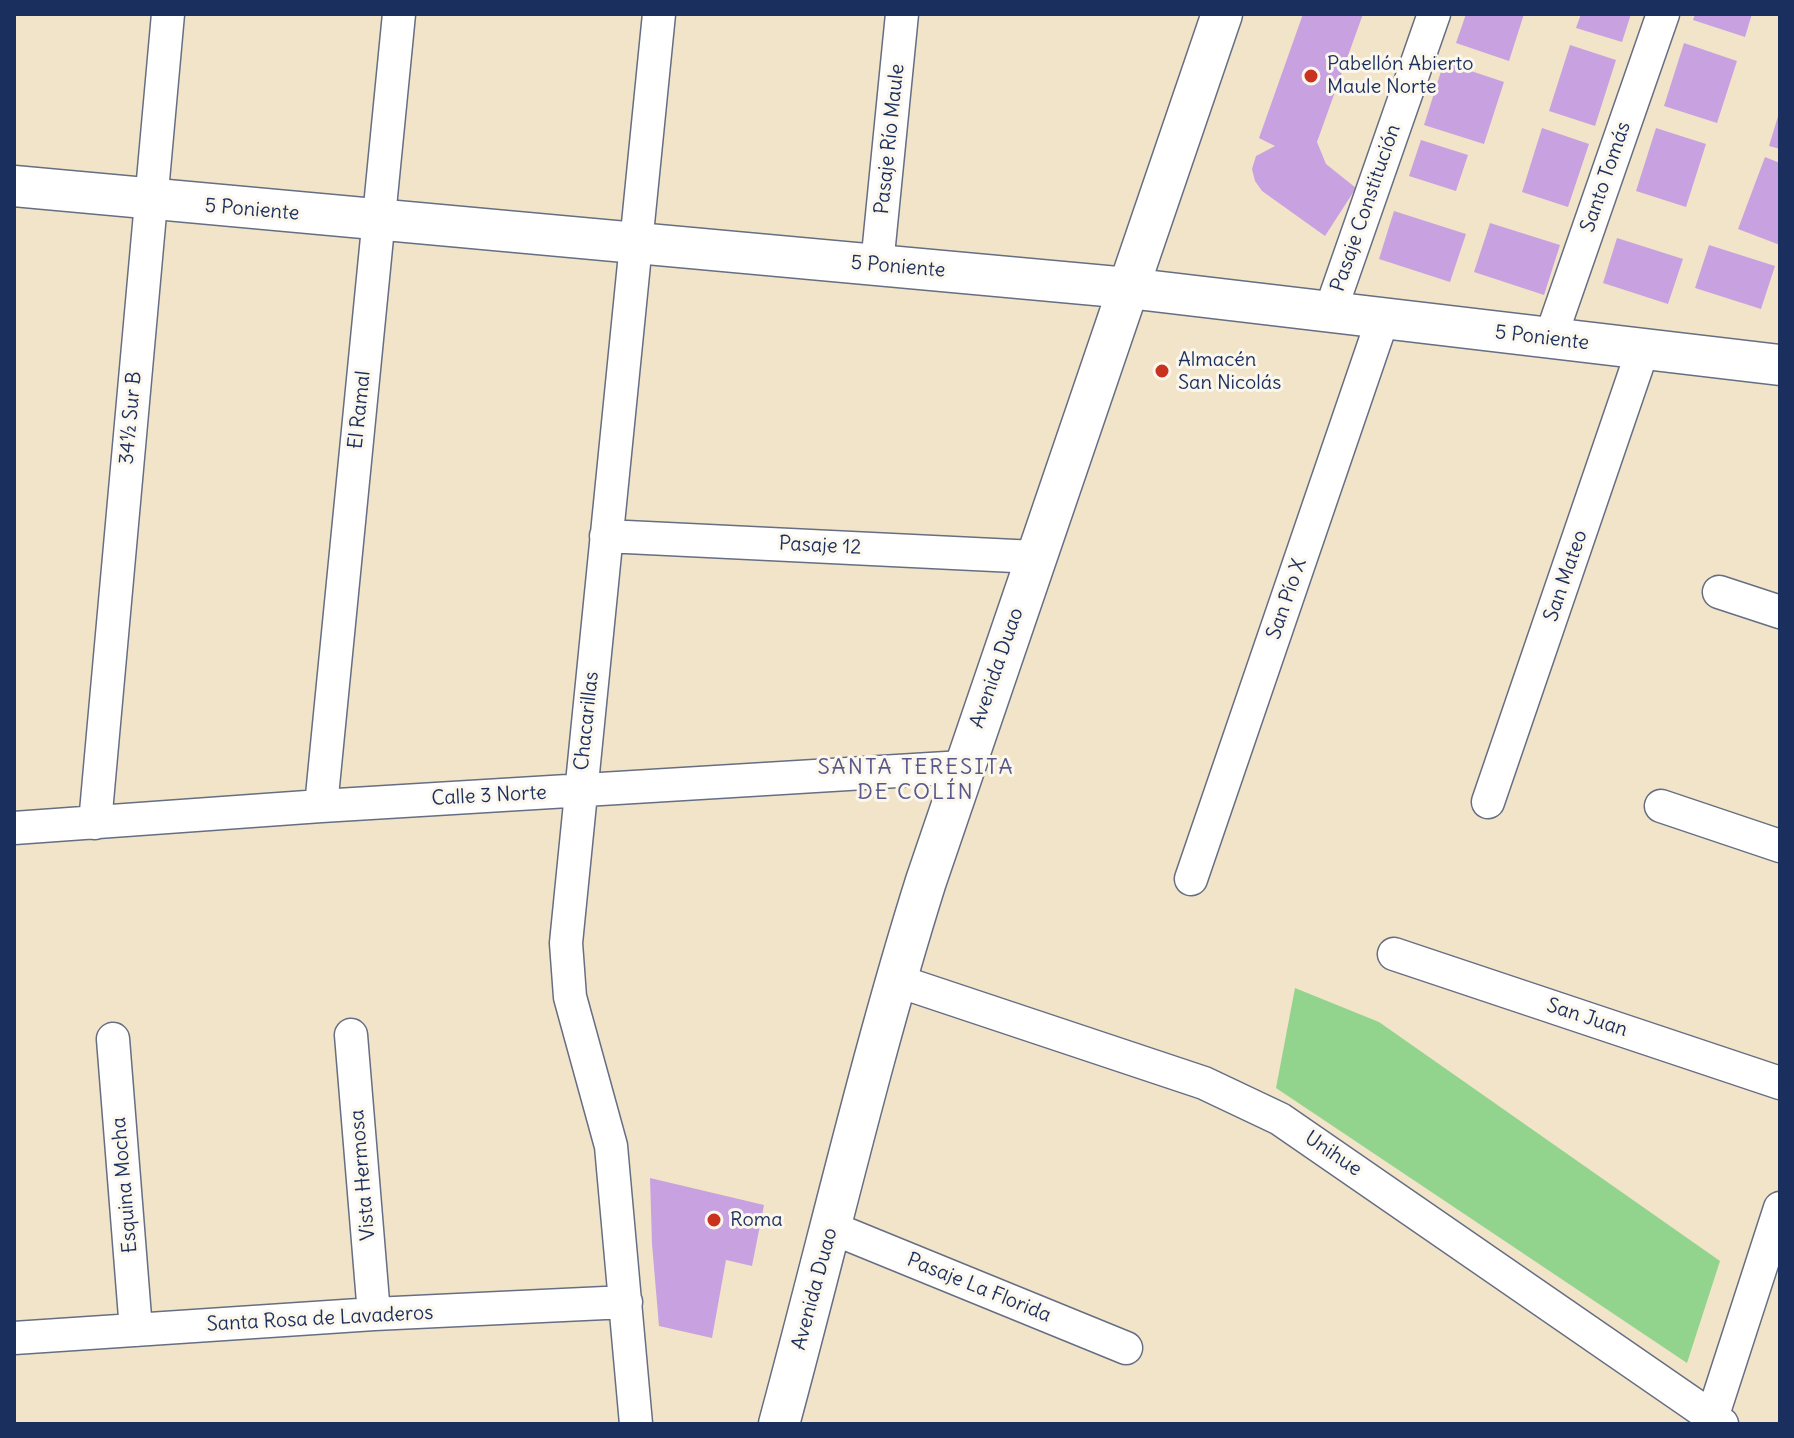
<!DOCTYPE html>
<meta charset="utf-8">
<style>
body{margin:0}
#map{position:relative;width:1794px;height:1438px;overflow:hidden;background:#f2e4c8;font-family:Delius,sans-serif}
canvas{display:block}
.frame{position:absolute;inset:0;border:16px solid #1b2f5e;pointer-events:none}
</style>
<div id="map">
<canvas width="1794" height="1438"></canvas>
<div class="frame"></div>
</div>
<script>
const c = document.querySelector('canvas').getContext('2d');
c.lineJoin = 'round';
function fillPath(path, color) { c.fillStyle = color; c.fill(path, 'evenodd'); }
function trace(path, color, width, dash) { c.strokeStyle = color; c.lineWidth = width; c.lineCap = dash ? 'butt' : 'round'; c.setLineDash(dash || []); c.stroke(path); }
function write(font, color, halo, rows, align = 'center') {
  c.font = font + ' Delius,sans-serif'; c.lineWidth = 6; c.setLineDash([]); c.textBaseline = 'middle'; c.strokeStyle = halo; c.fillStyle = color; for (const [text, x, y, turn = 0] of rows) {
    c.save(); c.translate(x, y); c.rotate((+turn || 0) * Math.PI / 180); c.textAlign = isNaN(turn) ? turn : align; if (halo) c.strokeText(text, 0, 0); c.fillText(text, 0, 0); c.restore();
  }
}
fillPath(new Path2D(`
 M1295 988 1379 1022 1720 1261 1687 1363 1276 1088Z`), '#92d48d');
fillPath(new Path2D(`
 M1303 14H1363L1317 142 1326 164 1356 188 1325 236 1262 191 1255 181 1252 169 1256 156 1275 146 1259 138Z
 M1466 14H1524L1509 61 1456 43Z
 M1581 14H1631L1622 42 1576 28Z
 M1695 14H1752L1745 37 1693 20Z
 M1684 43 1737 61 1717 123 1664 106Z
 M1570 45 1616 60 1595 126 1549 111Z
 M1444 62 1504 82 1484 144 1424 125Z
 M1779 113H1780V149L1769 146Z
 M1542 128 1589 144 1568 207 1522 192Z
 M1656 128 1706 144 1686 207 1636 191Z
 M1421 140 1468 155 1456 191 1409 176Z
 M1765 157 1780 163V245L1738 229Z
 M1394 211 1466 234 1450 282 1379 259Z
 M1490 223 1560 245 1544 295 1474 272Z
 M1617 238 1683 259 1668 304 1603 283Z
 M1709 245 1775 266 1761 309 1695 288Z
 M650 1178 764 1205 752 1266 726 1260 712 1338 659 1326 652 1244Z`), '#c8a2e0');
const minor = new Path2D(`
 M877 265 902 14
 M1330 312 1434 14
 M1550 339 1663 14
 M606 536 1035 557
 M1719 592 1780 612
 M1488 802 1643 349
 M321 806 399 14
 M1661 806 1780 846
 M95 823 168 14
 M14 828 321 806 963 767
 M1191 879 1383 318
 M1394 954 1780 1083
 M895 980 1204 1083 1280 1119 1722 1424
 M351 1035 374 1314
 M113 1039 136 1330
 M832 1228 1126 1348
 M14 1338 374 1314 626 1302
 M636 1424 611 1146 570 997 566 943 659 14
 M1710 1424 1780 1208`);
const tertiary = new Path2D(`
 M14 186 1128 288 1780 365
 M779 1424C828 1243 870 1059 926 881L1222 14`);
trace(minor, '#666e83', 35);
trace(tertiary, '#666e83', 43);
trace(minor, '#fff', 32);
trace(tertiary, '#fff', 40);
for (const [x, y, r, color] of [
 [1311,76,8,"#c8321e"],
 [1162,371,8,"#c8321e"],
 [714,1220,8,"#c8321e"]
]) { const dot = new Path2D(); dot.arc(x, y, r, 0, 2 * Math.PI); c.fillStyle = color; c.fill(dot); trace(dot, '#fbf7ec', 3); }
write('20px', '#1b2f5e', '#fbf7ec', [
 ["Pabellón Abierto",1327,64],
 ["Maule Norte",1327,87],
 ["Almacén",1178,360],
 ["San Nicolás",1178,383],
 ["Roma",730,1220]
], 'left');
write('20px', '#1b2f5e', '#fbf7ec', [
 ["Pasaje Río Maule",890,139,-84],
 ["Santo Tomás",1606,177,-71],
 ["Pasaje Constitución",1366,208,-71],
 ["5 Poniente",252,210,5],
 ["5 Poniente",898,267,5],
 ["5 Poniente",1542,338,7],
 ["El Ramal",360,410,-84],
 ["34½ Sur B",131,418,-85],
 ["Pasaje 12",820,546,3],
 ["San Mateo",1566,576,-71],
 ["San Pío X",1287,599,-71],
 ["Avenida Duao",997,668,-71],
 ["Chacarillas",587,721,-84],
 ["Calle 3 Norte",489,796,-3],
 ["San Juan",1587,1018,18],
 ["Unihue",1333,1154,34],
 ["Vista Hermosa",363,1175,-95],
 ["Esquina Mocha",125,1185,-95],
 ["Pasaje La Florida",979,1288,22],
 ["Avenida Duao",815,1289,-75],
 ["Santa Rosa de Lavaderos",320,1319,-3]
]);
c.letterSpacing = '2px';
write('22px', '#58578c', '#fbf7ec', [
 ["SANTA TERESITA",916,768],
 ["DE COLÍN",916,793]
]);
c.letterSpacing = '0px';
</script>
